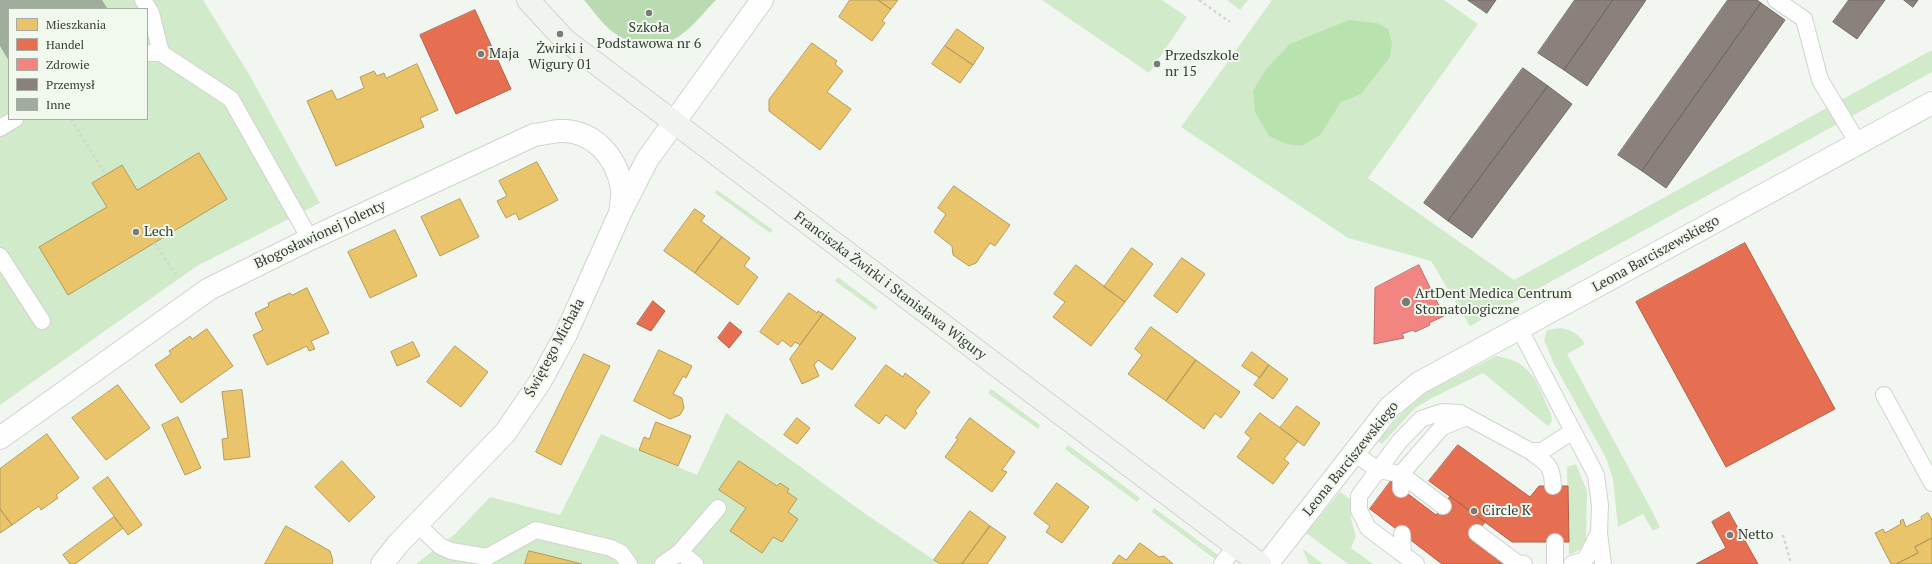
<!DOCTYPE html>
<meta charset="utf-8">
<style>
body{margin:0}
#map{position:relative;width:1932px;height:564px;overflow:hidden;background:#f2f6f1;font-family:"PT Serif",serif}
canvas{display:block}
.legend{position:absolute;left:8px;top:8px;width:140px;height:112px;box-sizing:border-box;background:#f1f9ee;border:1px solid #a7ada4;margin:0;padding:5px 7px;list-style:none;font-size:12px;color:#373a36}
.legend li{display:flex;align-items:center;gap:8px;height:20px}
.legend b{width:20px;border:1px solid #a7ada4}
</style>
<div id="map">
<canvas width="1932" height="564"></canvas>
<ul class="legend">
<li><b style="height:11px;background:#e9c46a"></b>Mieszkania</li>
<li><b style="height:11px;background:#e76f51"></b>Handel</li>
<li><b style="height:11px;background:#f28482"></b>Zdrowie</li>
<li><b style="height:11px;background:#8a817c"></b>Przemysł</li>
<li><b style="height:11px;background:#a0ac9c"></b>Inne</li>
</ul>
</div>
<script>
const c = document.querySelector('canvas').getContext('2d');
c.lineJoin = 'round';
function fillPath(path, color) { c.fillStyle = color; c.fill(path, 'evenodd'); }
function trace(path, color, width, dash) { c.strokeStyle = color; c.lineWidth = width; c.lineCap = dash ? 'butt' : 'round'; c.setLineDash(dash || []); c.stroke(path); }
function write(font, color, halo, rows, align = 'center') {
  c.font = font + ' "PT Serif",serif'; c.lineWidth = 4; c.setLineDash([]); c.textBaseline = 'middle'; c.strokeStyle = halo; c.fillStyle = color; for (const [text, x, y, turn = 0] of rows) {
    c.save(); c.translate(x, y); c.rotate((+turn || 0) * Math.PI / 180); c.textAlign = isNaN(turn) ? turn : align; if (halo) c.strokeText(text, 0, 0); c.fillText(text, 0, 0); c.restore();
  }
}
fillPath(new Path2D(`
 M0 0H203L250 76 320 203 197 266 0 405ZM9 9H147V119H9Z
 M1042 0H1162L1187 17 1149 73Z
 M1227 0H1248L1240 10Z
 M1272 0H1444L1478 24 1368 178 1514 280 1932 50V72L1470 326 1431 261 1348 238 1181 127Z
 M717 190 773 230 770 233 715 193Z
 M838 277 878 307 875 310 835 281Z
 M1560 328C1572 330 1578 333 1585 344L1567 354 1651 509 1660 527 1653 531 1643 514 1618 527 1613 479 1606 458 1554 364 1544 340 1547 330Z
 M1496 356C1533 361 1537 384 1551 414L1552 421 1548 426 1483 373 1432 398 1415 408 1382 444 1378 441 1409 405 1428 391Z
 M991 389 1040 425 1038 429 988 393Z
 M726 413 867 515 940 564H416L455 534 490 497 560 515 601 434 697 475Z
 M1068 445 1140 498 1137 502 1065 449Z
 M1576 464 1587 491 1586 540 1583 548 1569 555 1567 467Z
 M1340 492 1351 500V519L1356 536 1351 548 1373 564H1348L1306 533Z
 M1154 508 1218 555 1215 559 1152 512Z
 M1303 550V549L1323 564H1309Z`), '#d1eaca');
fillPath(new Path2D(`
 M584 0H716C706 10 697 22 686 31 662 52 628 48 606 26 598 18 591 8 584 0Z`), '#badbb1');
fillPath(new Path2D(`
 M1349 20 1377 23 1388 29 1392 42 1390 57 1361 94 1341 102 1320 135 1302 146 1287 144 1269 136 1255 112 1253 91 1266 69 1290 44Z`), '#b9e3ae');
const homes = new Path2D(`
 M850 0H878L891 9 882 21 885 23 872 41 839 17Z
 M878 0H898L891 9Z
 M957 29 984 48 973 65 945 46Z
 M812 43 837 61 835 64 843 71 827 92 851 109 820 150 769 111V100Z
 M945 46 973 65 960 83 932 64Z
 M417 64 438 110 420 118 424 127 336 166 307 101 332 90 337 100 364 88 360 77 374 71 377 76 384 73 386 78Z
 M199 153 227 199 68 295 39 247 107 207 92 183 122 165 137 190Z
 M537 162 558 200 519 220 516 213 506 218 497 201 507 196 499 181Z
 M954 186 1010 225 995 246 990 243 976 263 969 266 953 255 952 246 934 232 946 214 938 208Z
 M460 199 479 237 440 256 421 217Z
 M695 209 705 216 701 221 722 237 695 273 664 251Z
 M395 230 417 276 370 298 348 252Z
 M722 237 750 258 744 266 758 277 738 305 695 273Z
 M1132 248 1153 264 1125 302 1104 287Z
 M1182 258 1205 274 1177 313 1154 296Z
 M1076 265 1125 302 1091 346 1053 317 1065 302 1054 294Z
 M307 288 329 333 311 341 315 349 309 351 307 346 267 365 253 335 263 330 255 313 269 306 268 303 290 293 292 295Z
 M789 293 817 313 818 311 823 314 800 345 795 342 791 347 782 340 778 345 760 332Z
 M823 314 856 338 832 370 818 360 814 365 819 376 802 384 790 359Z
 M1151 327 1196 360 1166 401 1128 374 1142 355 1135 349Z
 M207 329 233 366 181 403 155 365 171 354 169 351 190 336 192 339Z
 M413 342 420 356 397 366 391 352Z
 M455 346 488 372 461 407 427 382Z
 M659 350 692 366 686 378 683 376 673 394 682 398 684 408 680 415 670 419 634 401Z
 M1252 352 1269 365 1260 378 1242 366Z
 M584 354 610 366 561 465 536 452Z
 M1196 360 1240 392 1221 418 1215 413 1204 429 1166 401Z
 M886 365 903 377 905 373 930 392 915 411 917 413 905 429 886 415 879 424 855 406Z
 M1269 365 1288 379 1273 399 1254 385Z
 M118 385 150 428 106 460 72 418Z
 M242 390 250 457 224 460 222 439 228 438 222 392Z
 M1297 406 1320 423 1304 446 1280 428Z
 M1260 413 1298 441 1284 459 1289 463 1273 484 1237 457 1251 438 1245 433Z
 M178 417 201 468 185 475 162 425Z
 M797 418 810 428 797 444 784 435Z
 M970 418 1015 452 1002 470 1007 472 992 492 945 457 958 439 956 438Z
 M656 422 691 436 678 466 639 450 644 437 649 439Z
 M47 434 79 478 56 495 58 498 41 510 39 506 12 525 0 509V469Z
 M342 461 375 497 349 522 315 487Z
 M739 461 777 486 780 483 789 489 787 492 797 499 788 512 798 519 782 542 773 537 762 553 730 531 746 508 719 490Z
 M108 477 142 525 128 535 93 488Z
 M1057 483 1089 507 1062 543 1046 532 1050 526 1034 514Z
 M0 509 12 525 0 533Z
 M970 511 990 526 962 564H940L934 560Z
 M1928 513 1932 520V538L1915 547 1918 553 1896 564H1891L1875 533 1883 529 1885 533 1901 524 1900 521 1903 519 1906 527 1922 519 1921 517Z
 M114 517 123 528 75 564H70L63 555Z
 M286 526 330 551 333 561 332 564H265Z
 M990 526 1006 537 987 564H962Z
 M1932 538V564H1896L1918 553 1915 547Z
 M1140 543 1159 557 1164 556 1173 564H1112L1119 555 1126 560Z
 M529 551 542 554 582 564H525Z`);
fillPath(homes, '#e9c46a');
trace(homes, '#b49b5a', 1);
const shops = new Path2D(`
 M475 10 511 89 456 114 420 35Z
 M1745 243 1835 409 1726 467 1636 302Z
 M653 301 665 311 651 331 637 324Z
 M730 322 742 332 729 348 718 338Z
 M1458 445 1530 497 1539 486H1568L1569 542H1512L1429 481Z
 M1391 481 1436 515 1450 496 1485 522 1471 540 1503 564H1442L1370 509Z
 M1729 512 1758 564H1696L1726 548 1712 522Z`);
fillPath(shops, '#e76f51');
trace(shops, '#b25f49', 1);
const health = new Path2D(`
 M1419 265 1444 316 1429 323 1430 325 1415 332 1413 330 1402 334 1404 338 1374 344 1375 288Z`);
fillPath(health, '#f28482');
trace(health, '#ba6e6b', 1);
const industry = new Path2D(`
 M1468 0H1496L1487 13Z
 M1575 0H1613L1564 70 1538 53Z
 M1613 0H1646L1587 86 1564 70Z
 M1728 0H1757L1761 3 1642 171 1618 155Z
 M1849 0H1885L1857 39 1833 22Z
 M1904 0H1918L1913 7Z
 M1761 3 1785 20 1666 188 1642 171Z
 M1523 68 1548 86 1448 221 1424 203Z
 M1548 86 1572 104 1472 238 1448 221Z`);
fillPath(industry, '#8a817c');
trace(industry, '#716c67', 1);
fillPath(new Path2D(`
 M0 0H102L107 8 9 9V61L0 46Z`), '#a0ac9c');
const lane = new Path2D(`
 M143 0 151 13 161 53
 M1776 0 1804 19 1820 80 1858 143
 M147 53H161L231 99 310 239
 M0 128 15 119
 M0 256 42 321
 M1519 328 1596 475 1600 505 1599 533 1603 564
 M1884 395 1932 483
 M1530 451C1547 464 1552 464 1553 486
 M1354 453 1378 470 1401 474 1443 506
 M1401 489V474L1442 427 1467 417
 M417 524 440 546 451 551 487 557 536 530 611 548 621 553 629 564
 M1477 533 1517 563 1524 564
 M1402 534 1403 554
 M1555 542V564
 M680 552 695 564
 M663 564 680 552 718 508
 M1222 564 1236 546
 M1416 564 1368 528 1359 510V496L1399 442 1421 419 1442 412 1460 413 1530 451H1542L1573 431
 M1572 564 1585 560 1599 533`);
const street = new Path2D(`
 M0 438 209 289 310 239 534 135C542 134 551 132 559 131 593 129 617 157 622 189 623 196 621 206 620 213
 M382 564 398 544 505 433 540 382 566 334 620 213 647 160 762 0
 M1267 564 1390 407 1419 383 1932 103`);
const secondary = new Path2D(`
 M528 0 565 40 1260 564`);
trace(lane, '#d0d3cf', 18);
trace(street, '#d0d3cf', 24);
trace(secondary, '#d0d3cf', 24);
trace(new Path2D(`
 M1199 0 1230 22
 M71 119 106 175
 M154 243 178 277
 M1783 535 1791 564`), '#d3d5d3', 2.5, [3, 3]);
trace(lane, '#fdfefd', 16);
trace(street, '#fdfefd', 22);
trace(secondary, '#f0f3f0', 22);
for (const [x, y, r, color] of [
 [649,13,4,"#787c77"],
 [560,34,4,"#787c77"],
 [481,54,4,"#787c77"],
 [1157,64,4,"#787c77"],
 [136,232,4,"#787c77"],
 [1406,302,5,"#787c77"],
 [1474,511,4,"#787c77"],
 [1730,535,4,"#787c77"]
]) { const dot = new Path2D(); dot.arc(x, y, r, 0, 2 * Math.PI); c.fillStyle = color; c.fill(dot); trace(dot, '#f1f9ee', 1.5); }
write('14px', '#373a36', '#f1f9ee', [
 ["Szkoła",649,28,"center"],
 ["Podstawowa nr 6",649,44,"center"],
 ["Żwirki i",560,49,"center"],
 ["Wigury 01",560,65,"center"],
 ["Maja",489,54],
 ["Przedszkole",1165,56],
 ["nr 15",1165,72],
 ["Lech",144,232],
 ["ArtDent Medica Centrum",1415,294],
 ["Stomatologiczne",1415,310],
 ["Circle K",1482,511],
 ["Netto",1738,535]
], 'left');
write('14px', '#373a36', '#f1f9ee', [
 ["Błogosławionej Jolenty",320,235,-25],
 ["Leona Barciszewskiego",1656,254,-29],
 ["Franciszka Żwirki i Stanisława Wigury",890,286,37],
 ["Świętego Michała",555,348,-62],
 ["Leona Barciszewskiego",1351,459,-51]
]);
</script>
